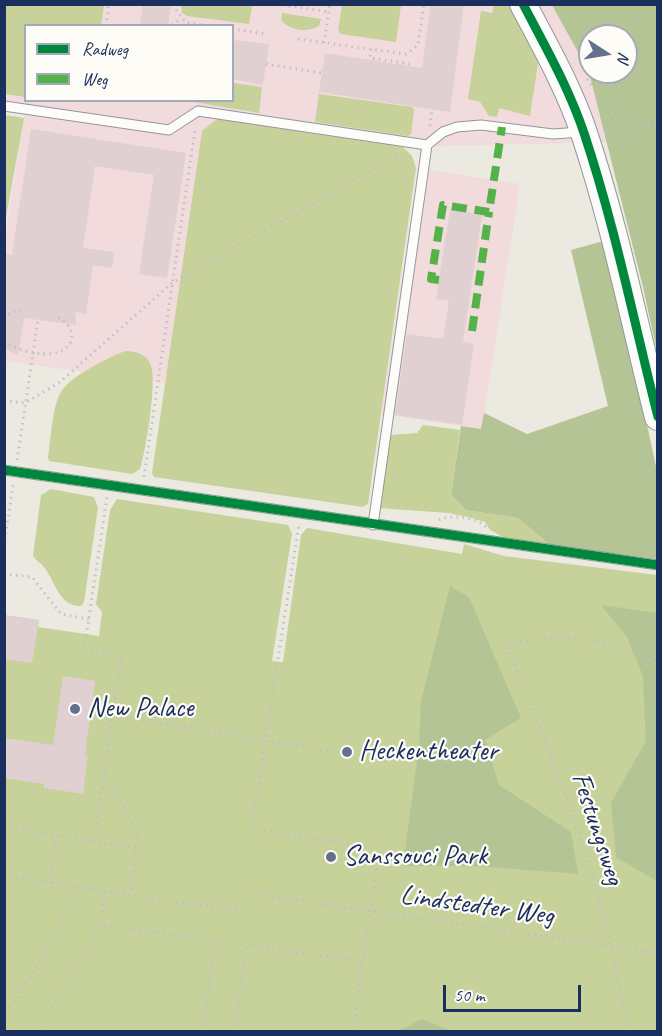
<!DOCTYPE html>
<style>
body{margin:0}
#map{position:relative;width:662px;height:1036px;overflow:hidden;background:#eceae0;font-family:Caveat,sans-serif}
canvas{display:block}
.frame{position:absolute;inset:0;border:6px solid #1b2f5e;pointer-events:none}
.legend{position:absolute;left:24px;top:24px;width:210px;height:78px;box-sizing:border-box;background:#fdfcf7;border:2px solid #a3aaba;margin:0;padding:8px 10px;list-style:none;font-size:18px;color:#1b2f5e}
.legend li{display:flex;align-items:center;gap:12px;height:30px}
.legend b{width:30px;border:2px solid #a3aaba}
.north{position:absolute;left:578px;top:24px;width:60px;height:60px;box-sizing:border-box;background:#fdfcf7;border:2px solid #a3aaba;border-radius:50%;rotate:102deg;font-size:16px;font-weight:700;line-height:24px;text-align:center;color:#1b2f5e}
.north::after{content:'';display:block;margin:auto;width:21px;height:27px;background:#64708c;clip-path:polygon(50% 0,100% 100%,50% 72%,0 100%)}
.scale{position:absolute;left:443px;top:985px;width:138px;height:27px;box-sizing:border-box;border:3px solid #1b2f5e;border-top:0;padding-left:8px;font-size:18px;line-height:21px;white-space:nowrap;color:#1b2f5e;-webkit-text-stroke:4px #fdfcf7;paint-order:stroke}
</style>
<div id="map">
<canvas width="662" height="1036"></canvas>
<div class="frame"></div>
<ul class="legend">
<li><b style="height:8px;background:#00873e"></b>Radweg</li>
<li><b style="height:8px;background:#55b248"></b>Weg</li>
</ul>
<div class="north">N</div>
<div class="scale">50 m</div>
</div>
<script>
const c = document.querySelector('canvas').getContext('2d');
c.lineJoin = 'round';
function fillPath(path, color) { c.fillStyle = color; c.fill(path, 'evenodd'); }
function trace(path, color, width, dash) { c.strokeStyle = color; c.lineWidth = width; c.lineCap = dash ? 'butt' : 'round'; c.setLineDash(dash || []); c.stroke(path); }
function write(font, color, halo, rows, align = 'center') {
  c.font = font + ' Caveat,sans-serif'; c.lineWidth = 4.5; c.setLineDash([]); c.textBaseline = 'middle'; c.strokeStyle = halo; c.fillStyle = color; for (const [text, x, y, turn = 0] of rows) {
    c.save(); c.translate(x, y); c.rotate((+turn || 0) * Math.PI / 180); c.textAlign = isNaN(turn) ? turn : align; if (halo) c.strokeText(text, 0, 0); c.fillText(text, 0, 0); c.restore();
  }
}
fillPath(new Path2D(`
 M5 5H657V141L403 147 216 120 202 131 165 383 5 361V239L24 115 5 112ZM26 26H232V100H26ZM590 36H626V72H590Z
 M419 168 520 184 482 429 381 414Z`), '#f1dbdc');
fillPath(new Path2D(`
 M5 4H104V5L101 25 26 26 25 97 5 94Z
 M181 4 252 5 249 24 187 16 182 13Z
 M342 5H401L396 42 341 34 338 30Z
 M494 5H512L536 48 538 63 530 116 499 108 497 117 489 116 480 102 468 99 481 11 492 13Z
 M282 13 321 19 319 26C307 33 291 31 281 20Z
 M233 83 262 87 259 113 194 102V100H232Z
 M319 94 412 107 414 110 411 134 408 136 315 122Z
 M5 115 24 118 5 223 4 115Z
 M217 119 403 147 412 156 416 168 368 504 363 507 154 477 152 473 202 131Z
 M125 351C136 351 147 354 151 366 157 382 146 452 140 469L132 474 49 461 48 457C51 439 52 407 61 392 70 376 108 358 125 351Z
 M423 425 460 430 451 495 466 510 518 518 550 545 505 538 490 530 485 522 468 517 448 513 379 508 390 435 417 433Z
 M51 489 94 497 98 508 84 602 81 606C58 607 55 579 43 566 40 562 36 561 33 556L41 495Z
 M117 499 288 525 292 534 272 661 283 662 301 535 307 528 462 554 464 544 504 556 657 575V1031H5L4 615 39 620 38 627 99 636 102 612 96 604 110 510Z`), '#c7d19a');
fillPath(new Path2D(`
 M552 5H657V352L643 287 589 72ZM590 36H626V72H590Z
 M607 240 657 471V559L550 545 518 518 466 510 451 495 461 426 481 429 484 413 527 434 608 406 571 250Z
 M450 586 469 597 521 718 485 740 499 785 571 832 578 874 478 866H403L419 746 421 702Z
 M601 605 657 613V881L616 857 611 803 646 741 643 676 627 637Z
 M422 1019 450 1031H399Z`), '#b4c494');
fillPath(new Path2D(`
 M143 4H171L168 26H140Z
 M431 4H464L450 112 319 92 325 53 422 68Z
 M232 40 269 44 263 85 232 79Z
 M31 129 186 153 167 278 139 274 154 175 95 166 83 248 114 252 112 268 93 265 86 314 75 312 76 325 24 318 18 355 4 348V254L12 255Z
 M450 210 482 214 463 342 474 344 462 425 395 415 407 334 443 339 449 301 436 299Z
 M4 615 39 620 32 663 4 659Z
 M63 676 95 681 85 755 88 756 83 794 44 788V784L4 778V738L53 745Z`), '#e0d0d1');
const lane = new Path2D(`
 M4 106 169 130 198 111 427 145 443 132 457 127 481 125 553 134 581 132
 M4 470 658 565
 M373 525 427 145`);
const secondary = new Path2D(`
 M523 4C545 46 569 88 584 133 615 226 634 322 658 417`);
trace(lane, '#959699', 11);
trace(secondary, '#959699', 28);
trace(new Path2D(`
 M175 4V8L185 22 206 26
 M277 4 329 12
 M172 25 182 18
 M106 26 109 4
 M232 29 266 34
 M298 39 406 54 418 45 424 4
 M324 43 330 4
 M371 49 370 58 410 64 409 66
 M266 64 322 73
 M587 79 623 128
 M430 126 432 110
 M606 130 658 125
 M4 318 14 311H21
 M4 341C17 351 48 359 63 350 80 340 70 320 54 316
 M4 401 25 403 60 382 172 283 399 155
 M17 460 38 320
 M144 477 195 130
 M439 520C452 514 476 517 486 527
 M4 546 13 485
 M4 574 32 577 61 614 89 619
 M113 715 329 751
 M102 788 114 790 138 833 136 848
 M252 825 299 525
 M4 827 136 848 130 895
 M264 831 380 848 363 962
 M94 841 121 656 84 651 107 497
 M4 876 252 913
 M50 883 57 835
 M255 894 658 953
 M104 925 216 941 202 1032
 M4 1018 42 959 80 887
 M36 1032 81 961 100 925 105 891
 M234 1032 247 945 363 962 353 1032
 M627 1032C624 1001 616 972 609 942 586 839 547 743 507 645 522 642 538 638 553 637 588 636 627 648 658 664`), '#c0c1c4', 3, [1.5, 4.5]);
trace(lane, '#fcfcfa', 9);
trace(secondary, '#fcfcfa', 26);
trace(new Path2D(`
 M439 280 431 279 443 205 489 212 502 127
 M472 331 489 212`), '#55b248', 8, [15, 8]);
trace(new Path2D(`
 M523 4C545 46 569 88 584 133 615 226 634 322 658 417
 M4 470 658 565`), '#00873e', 9);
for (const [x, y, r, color] of [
 [75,709,6,"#64708c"],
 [347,752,6,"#64708c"],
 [331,857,6,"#64708c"]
]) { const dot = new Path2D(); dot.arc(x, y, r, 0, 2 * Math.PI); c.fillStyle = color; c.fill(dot); trace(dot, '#fdfcf7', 2); }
write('28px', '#1b2f5e', '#fdfcf7', [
 ["New Palace",87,709],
 ["Heckentheater",359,752],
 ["Sanssouci Park",343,857]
], 'left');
write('28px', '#1b2f5e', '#fdfcf7', [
 ["Festungsweg",597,829,72],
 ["Lindstedter Weg",477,906,8]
]);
</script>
